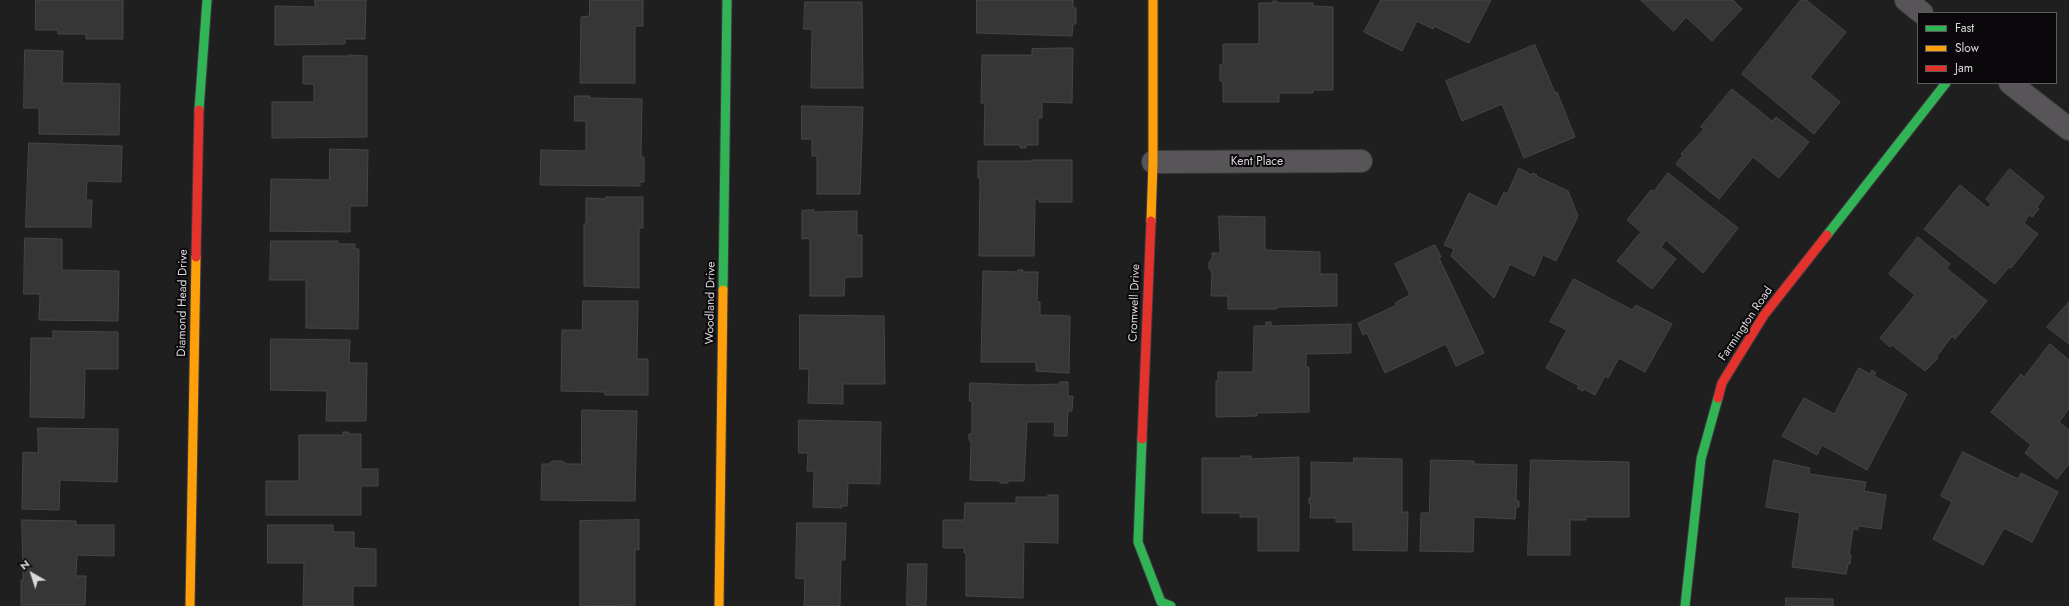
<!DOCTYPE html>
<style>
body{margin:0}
#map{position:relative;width:2069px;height:606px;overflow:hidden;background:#201f20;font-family:Jost,sans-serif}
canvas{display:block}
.legend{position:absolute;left:1917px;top:12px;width:140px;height:72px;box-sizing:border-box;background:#0a080a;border:1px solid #5d5b5d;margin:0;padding:5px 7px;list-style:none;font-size:12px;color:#dad8da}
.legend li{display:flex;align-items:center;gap:8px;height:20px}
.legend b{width:20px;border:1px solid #5d5b5d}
.north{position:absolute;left:12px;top:554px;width:40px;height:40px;-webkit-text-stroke:3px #0a080a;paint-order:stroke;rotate:321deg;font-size:11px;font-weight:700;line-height:16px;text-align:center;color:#dad8da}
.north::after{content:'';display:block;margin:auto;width:14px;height:18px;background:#dad8da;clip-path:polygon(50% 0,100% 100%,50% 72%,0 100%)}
</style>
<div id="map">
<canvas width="2069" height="606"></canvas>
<ul class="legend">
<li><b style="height:5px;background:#30b455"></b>Fast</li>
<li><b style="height:5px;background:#ff9f0a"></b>Slow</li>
<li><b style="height:5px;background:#e5322d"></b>Jam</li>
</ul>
<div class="north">N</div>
</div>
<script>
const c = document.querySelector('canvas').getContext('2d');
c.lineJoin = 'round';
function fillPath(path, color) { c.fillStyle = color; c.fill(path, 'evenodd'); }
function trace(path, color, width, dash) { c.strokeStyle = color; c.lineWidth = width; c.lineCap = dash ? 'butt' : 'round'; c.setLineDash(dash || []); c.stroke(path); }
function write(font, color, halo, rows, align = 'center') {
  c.font = font + ' Jost,sans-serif'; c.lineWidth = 4; c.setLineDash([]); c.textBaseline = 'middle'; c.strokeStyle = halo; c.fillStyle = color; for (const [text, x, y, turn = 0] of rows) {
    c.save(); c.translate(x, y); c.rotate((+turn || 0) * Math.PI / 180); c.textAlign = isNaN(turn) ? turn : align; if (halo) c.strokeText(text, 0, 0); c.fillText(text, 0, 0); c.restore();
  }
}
const building = new Path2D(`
 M36 0H123V39H86V34H58V30H36Z
 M315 0H366L365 39H345V44L275 45V6L315 7Z
 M590 0H643V26H635V83H580L581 17 589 16Z
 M977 0H1073V8H1076V24H1073L1072 36 977 33Z
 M1381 0H1491L1469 43 1434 26 1433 29 1417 21 1402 51 1364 32Z
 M1641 0H1733L1742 9 1712 41 1686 17 1674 31Z
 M1801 0H1806L1846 32 1810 77 1840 102 1814 134 1742 74Z
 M1273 1H1277V3H1313V6L1333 7V90H1313V93H1279V102H1223V82L1220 81V65L1223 64V44H1259V3H1273Z
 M805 2H862L863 88H811L812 29H804Z
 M1535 45 1555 93 1557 92 1575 137 1524 158 1502 104 1462 121 1446 81Z
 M1063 48H1073L1072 103 1042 102V118H1038V145H1026V148H1020V145H984L985 103H981L982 55H1032V49Z
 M25 50 63 51 62 83 120 84 119 135 39 134V108H24Z
 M349 55 367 56V137L272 138V102H314V84H303V56H349Z
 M1732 89 1772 121 1776 117 1809 142 1779 178 1753 157 1719 199 1676 164 1683 155 1681 154 1704 129 1701 127Z
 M575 96H590L589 98 642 99 641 157H644V182H640V186L540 185 541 150 586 151V121H575Z
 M802 106 863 107 860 194H817V156H812V139H802Z
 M29 143 122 146 121 182 87 181 86 200H92L91 227H26Z
 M330 149 368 150 367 206H350V232L270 231 271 179 329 180Z
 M1032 160H1072V202H1039V199H1035L1034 256H979L980 177 978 178V161H1032Z
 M1519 168 1532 175 1533 173 1537 175 1536 176 1568 191 1578 216 1556 261 1543 255 1534 276 1510 264 1494 298 1451 256 1454 249 1444 245 1469 193 1497 207 1504 192 1507 194Z
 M2010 169 2044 197 2037 207 2039 209 2032 217 2029 215 2024 223 2038 234 2011 268 2009 267 1995 284 1924 229 1960 185 1988 208 1991 204 1986 199Z
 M1668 173 1738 228 1703 273 1666 240 1661 247 1676 259 1652 289 1617 261 1641 232 1627 220 1651 190 1654 191Z
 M606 197H643V228H639V288L584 286V224H586V198L606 199Z
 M814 210V212L857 211V235H862V277H845L844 296H810V238L802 239V211Z
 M1219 216 1265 217V250L1320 252V274H1337V306L1277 307V309H1228V296H1211L1212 272 1209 269V262L1212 259V253H1220Z
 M1918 237 1950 264 1946 268 1987 301 1955 339 1952 336 1937 356 1938 358 1925 371 1892 345 1890 347 1880 338 1915 295 1889 274Z
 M25 238 62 239V270L119 271 118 321 39 320 40 294H24Z
 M271 241H338V244H355V249H359L358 329 306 328V280H270Z
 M1435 245 1441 257 1439 258 1484 353 1456 366 1446 344 1385 373 1367 333 1363 335 1358 323 1397 305 1395 303 1410 295 1395 264Z
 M1018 270H1023V272H1038L1037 302H1040V315L1070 316 1069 373 1036 371V362H981L983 271 1018 272Z
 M1574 279 1632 310 1636 305 1672 324 1645 372 1619 358 1608 378 1605 376 1595 395 1584 389 1583 391 1577 388 1579 386 1546 368 1567 330 1550 322Z
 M583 301H638L637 359H648V395H605V392L561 391 562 330H582Z
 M2069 302V344L2047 327Z
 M800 315 884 316 885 384H843V404L808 403 809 369H800Z
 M1266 322H1271V326L1351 324V353L1306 354V367H1309V412L1257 413V416L1216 417V381H1218V372H1253L1254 326H1266Z
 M53 331 118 332V369H85L84 418 30 417 31 338H53Z
 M271 339 350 340 349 363H367L366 421H326L327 391 271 390Z
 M2050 344 2069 360V409L2059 422 2069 430V464L2057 479 2025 453 2031 445 1991 412 2021 374 2024 377Z
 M1859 368 1870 374 1872 370 1876 373 1874 376 1907 394 1867 470 1822 445 1817 455 1782 436 1804 398 1834 414Z
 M1060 382H1068V396H1073L1072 411H1068L1067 436H1054L1055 422H1027L1024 481H1008V483H1000V481L970 480 971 441 969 440V434H972V401H969L970 383 1029 385 1060 384Z
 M582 410 637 411 635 501 541 500 542 464H549L552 461H562L567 464H581Z
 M799 420 881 422 880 484 848 483 847 506H841L842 508 813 507 814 471H807L808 453H799Z
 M38 428 118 429 117 482 60 480 59 510 22 509 23 452 38 453Z
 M343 432H349L348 434H361V469H378V486H361V515H266V481H299V435H344Z
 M1963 452 2018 479 2021 473 2058 492 2032 542 2004 528 1983 565 1933 539 1952 502 1941 496Z
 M1241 456H1251V459L1299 457V551H1258V517H1240V513H1202V458H1241Z
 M1354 458 1402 459V512H1408L1407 551 1353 550V522H1336V518H1310L1311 504H1309V498H1311V462L1353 463Z
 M1431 460 1474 461V464L1517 465 1516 501H1519V507H1516L1515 519 1474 517 1473 552 1420 551 1421 513H1429Z
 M1531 460 1629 462V517H1586V520H1570V555H1528Z
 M1774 460 1810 468 1809 474 1866 482 1864 491 1886 495 1881 529 1858 526V530L1853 529 1849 555H1851L1850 564H1848L1846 574 1792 567 1800 513 1766 507Z
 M1048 495H1058V543L1024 542 1023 598 966 596V553H964V548H943V520H964L965 503H1016V497H1048Z
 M22 520 76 521V525H114V556L77 555 76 576H86L85 605H21V580H23Z
 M639 520V550L635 549V605L580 606V521Z
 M797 523H846L845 560H841L840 606H804L805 579 796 578Z
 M268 525H333V532H354V548L376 549V586H353V606H303L304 563H268Z
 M908 564H927L926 606H907Z
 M1786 598 1833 599V606H1786Z`);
fillPath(building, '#373637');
trace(building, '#464645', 1);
const street = new Path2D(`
 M1906 0 1922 13
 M2010 83 2069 129
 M1153 162 1361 161`);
const fast = new Path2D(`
 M199 110 207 0
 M1827 235 1946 83
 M723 290 727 0
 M1142 439 1138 542 1161 602 1171 606
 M1685 606 1701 459 1718 398`);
const slow = new Path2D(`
 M1151 221 1153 162V0
 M190 606 196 257
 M719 606 723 290`);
const jam = new Path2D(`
 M196 257 199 110
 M1718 398 1722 383 1764 315 1827 235
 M1142 439 1151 221`);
trace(street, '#3c3a3c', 24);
trace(fast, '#3c3a3c', 11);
trace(slow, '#3c3a3c', 11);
trace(jam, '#3c3a3c', 11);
trace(street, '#575557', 22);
trace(fast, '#30b455', 9);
trace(slow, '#ff9f0a', 9);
trace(jam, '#e5322d', 9);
write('12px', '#dad8da', '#0a080a', [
 ["Kent Place",1257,162],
 ["Diamond Head Drive",183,303,-89],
 ["Woodland Drive",711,303,-89],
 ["Cromwell Drive",1135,303,-88],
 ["Farmington Road",1746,324,-56]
]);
</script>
